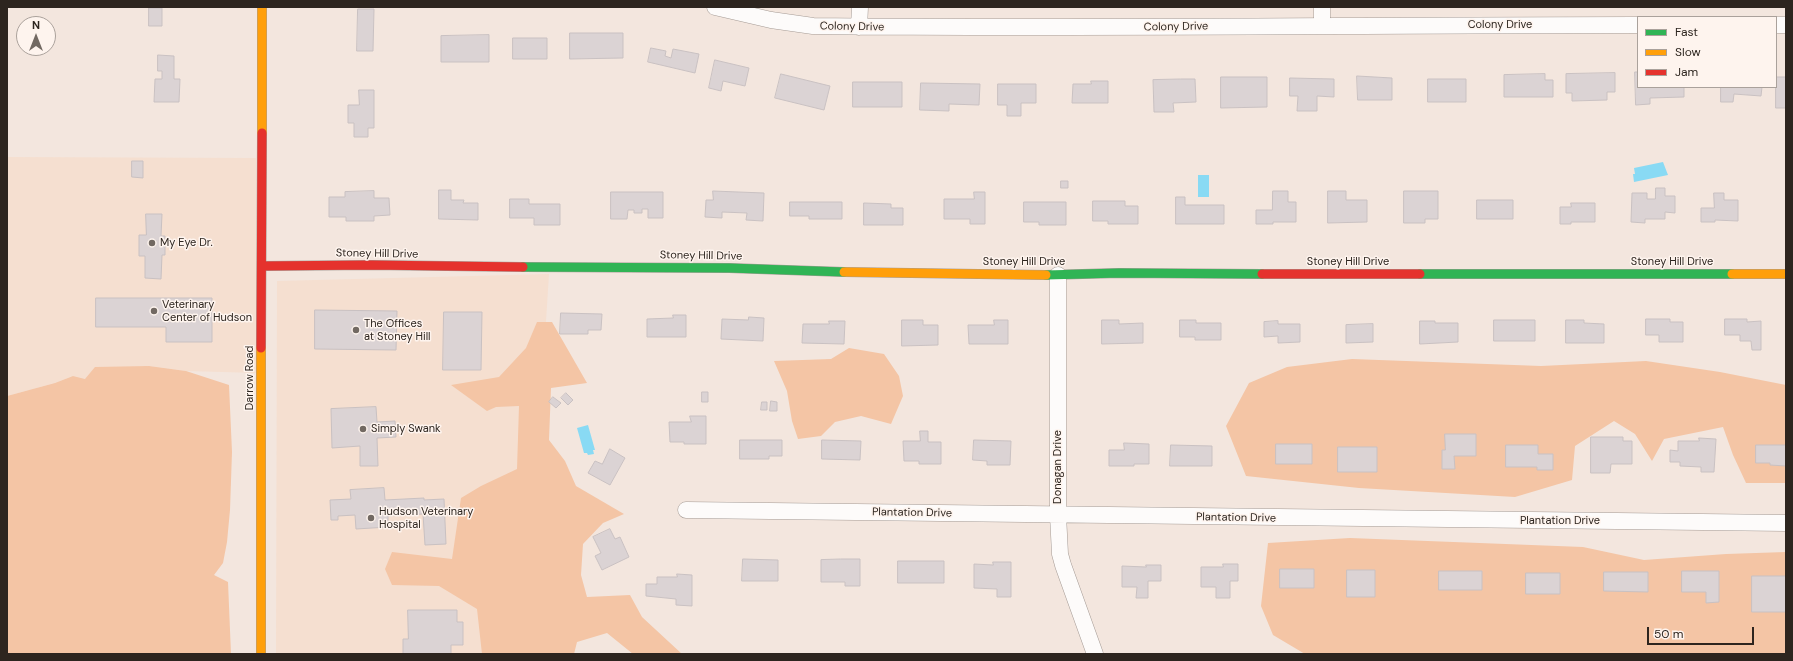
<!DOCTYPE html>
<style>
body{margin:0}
#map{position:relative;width:1793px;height:661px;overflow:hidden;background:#f3e6de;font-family:"DM Sans",sans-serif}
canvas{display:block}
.frame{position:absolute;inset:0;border:8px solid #2d251f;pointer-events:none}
.legend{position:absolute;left:1637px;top:16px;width:140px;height:72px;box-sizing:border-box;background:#fef4ee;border:1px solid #aaa19b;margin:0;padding:5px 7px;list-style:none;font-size:12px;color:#2d251f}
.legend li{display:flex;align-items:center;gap:8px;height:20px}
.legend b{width:20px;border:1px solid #aaa19b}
.north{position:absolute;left:16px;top:16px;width:40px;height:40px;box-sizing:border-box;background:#fef4ee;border:1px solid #aaa19b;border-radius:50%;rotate:0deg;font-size:11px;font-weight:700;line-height:16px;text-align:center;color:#2d251f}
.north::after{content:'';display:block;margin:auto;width:14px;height:18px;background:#726962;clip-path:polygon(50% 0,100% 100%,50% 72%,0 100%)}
.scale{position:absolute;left:1647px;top:627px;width:107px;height:18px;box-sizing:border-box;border:2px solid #2d251f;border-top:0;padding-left:5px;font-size:12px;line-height:14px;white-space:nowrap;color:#2d251f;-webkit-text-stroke:3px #fef4ee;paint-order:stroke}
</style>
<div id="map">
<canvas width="1793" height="661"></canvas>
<div class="frame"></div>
<ul class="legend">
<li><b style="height:5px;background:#30b455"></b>Fast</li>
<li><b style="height:5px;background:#ff9f0a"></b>Slow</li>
<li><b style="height:5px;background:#e5322d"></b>Jam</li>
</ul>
<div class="north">N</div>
<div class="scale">50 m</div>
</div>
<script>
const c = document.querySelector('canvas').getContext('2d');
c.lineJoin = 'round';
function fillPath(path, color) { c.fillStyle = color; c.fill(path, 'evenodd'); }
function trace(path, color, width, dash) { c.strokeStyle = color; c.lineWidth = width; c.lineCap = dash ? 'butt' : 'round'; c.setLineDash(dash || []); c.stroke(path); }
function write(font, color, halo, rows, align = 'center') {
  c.font = font + ' "DM Sans",sans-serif'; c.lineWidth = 3; c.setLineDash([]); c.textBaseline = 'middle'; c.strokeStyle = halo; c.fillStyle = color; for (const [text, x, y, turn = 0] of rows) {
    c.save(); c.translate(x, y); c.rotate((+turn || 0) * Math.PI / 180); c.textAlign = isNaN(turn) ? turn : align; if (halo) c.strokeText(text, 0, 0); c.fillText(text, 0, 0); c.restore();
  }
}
fillPath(new Path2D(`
 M7 157 256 158 258 373 186 371 149 366 85 379 73 376 55 383 7 396Z
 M549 274 535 495 483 654H276L277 281Z`), '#f5dfd0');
fillPath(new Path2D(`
 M537 322H552L587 383 551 388 549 440 565 461 576 486 624 514 603 523 583 544 581 575 587 597 630 595 642 617 682 654H633L607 633 577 642 574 654H482L477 609 439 586 392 585 385 569 392 552 452 559 461 498 481 486 517 469 519 406 496 407 487 411 451 385 499 377 526 348Z
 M849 348 884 354 899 376 903 396 891 424 861 416 835 422 821 436 798 439 792 421 787 391 774 361 831 359Z
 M1352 359 1541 366 1646 361 1720 372 1786 385V483H1746L1733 455 1723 427 1664 439 1652 461 1635 434 1614 421 1575 446 1572 480 1515 497 1359 488 1246 476 1226 426 1249 383 1287 367Z
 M149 366 186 371 229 385 232 452 230 510 227 542 223 563 214 575 228 582 231 654H7V396L55 383 73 376 85 379 95 367Z
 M1350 538 1583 547 1644 560 1726 554 1786 552V654H1305L1273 635 1261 606 1268 543Z`), '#f4c5a5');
fillPath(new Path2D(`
 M1663 162 1668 175 1634 182 1633 174H1635L1634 168Z
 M1198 175H1209V197H1198Z
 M588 425 595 450H593L594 454 588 455 587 453H584L577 428Z`), '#89daf4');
const building = new Path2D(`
 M149 8H162V26H149Z
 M358 9H374L373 51H357Z
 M570 33H623V58L570 59Z
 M489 35V62H441V36Z
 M513 38H547V59H513Z
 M651 48 666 51 665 56 671 58 673 49 699 54 695 73 648 62Z
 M158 55 174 56V79H180L179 102H154L155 79H162V71H158Z
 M715 60 749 68 745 86 723 81 721 91 709 88Z
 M1635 72H1638V87H1684V97L1650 98V104L1636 105Z
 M1615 73V92H1607V100L1572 101V93H1566V74Z
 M781 74 830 86 824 110 775 98Z
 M1545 74V80H1553V97H1504V75Z
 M1357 76 1392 78V100H1358Z
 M1221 77H1267V107L1221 108Z
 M1776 77H1786V108H1776Z
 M1290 78 1334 79V97L1317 96V111H1297L1298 96H1290Z
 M1181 79H1195L1196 102 1173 103 1174 112H1154L1153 80Z
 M1428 79H1466V102H1428Z
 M1091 81H1108V103H1072L1073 84H1091Z
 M853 82H902V107H853Z
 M921 83 980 84 979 105 949 104V111L920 110Z
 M998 84H1036V103H1021V116H1007V105H998Z
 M1721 87H1762L1761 96 1734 94 1733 102H1721Z
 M359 90H374V128H368V137H354V123H348V105H359Z
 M132 161H143V178L132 177Z
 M1061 181H1068V188H1061Z
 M1656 188H1665V196H1675V213L1665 212V219H1645V223L1631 222 1632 193H1647V199H1655Z
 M439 190H451V200H464L463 203H478V220L439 219Z
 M374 191V198H389L390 215 374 216V221H346V217H329V197H345V192Z
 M713 191 764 193 763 221 746 220 747 213 722 212V218L705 217 706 200H713Z
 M1273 191H1288V202H1296V222H1273V224H1256V210H1272Z
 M1328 191H1346V200H1367V222L1328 223Z
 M1404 191H1438V219H1425V223H1404Z
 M611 192H663V218H648V209H642V213H634V210H628L627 219H611Z
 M974 192H985V224H970V219H944V199H974Z
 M1714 193H1724V200H1738V221L1715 220V222H1701V208H1714Z
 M1176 197H1185V205H1224V224H1176Z
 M510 199H529V204H560V225H534V218H510Z
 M1477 200H1513V219H1477Z
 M1093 201H1125V206H1138V224H1108V221H1093Z
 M790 202H842V219H809V216H790Z
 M1024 202H1066V225H1039V222H1024Z
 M864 203 891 204V208H903V225H864Z
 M1571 203H1595V222H1571V224H1560V207H1571Z
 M146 214H162L161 236H165V255H162L161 279 145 278V256H139V235H146Z
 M96 298H212V342H166V327H96Z
 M315 310 397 311 396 350 315 349Z
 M444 312H482L481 370H443Z
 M561 313 602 314 601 330H588V334H560Z
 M673 315H686V337H647V319L673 318Z
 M749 317 764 318 763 341 721 339 722 319 748 320Z
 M1646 319H1670V322H1683V342H1659V335H1646Z
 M1725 319H1747V322L1761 321V350H1752L1751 341H1740V335H1725Z
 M902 320H923V325H938V345L902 346Z
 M994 320H1008V344H969L968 325H994Z
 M1102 320H1119V324L1143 323V343L1102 344Z
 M1180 320H1196V323H1221V340H1195V337H1180Z
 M1494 320H1535V341H1494Z
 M1566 320H1584V323L1604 324V343H1566Z
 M829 321H845L844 344 802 343 803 324H829Z
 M1278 321V324H1300V342L1278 343V336L1264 337V322Z
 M1420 321H1435V323H1458V342L1420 344Z
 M1373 324V342L1346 343V325Z
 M702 392H708V402H702Z
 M566 393 573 400 568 405 561 398Z
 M553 397 561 403 556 408 549 402Z
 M771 401 777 402V411H770Z
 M762 402H767V410H761Z
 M376 407 377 422 395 421 396 437 377 438 378 466H360V446L332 448 331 409Z
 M690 416H706V444H684V442H670L669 422H691Z
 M920 431H928V442H941V464H919V461H904L903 441H920Z
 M1445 434H1476V456H1454L1455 469H1442V450H1445Z
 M1591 437H1623V441H1632V464H1611L1610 473H1591Z
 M1699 438 1716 439 1714 472H1701V467L1680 466V462H1670V450L1678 451V441H1699Z
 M740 440H782V456H769V459H740Z
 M822 440 861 441 860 460 822 459Z
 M974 440 1011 441 1010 465H987V461L973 460Z
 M1124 443 1149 444V464H1134V466H1109V450H1124Z
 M1276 444H1312V464H1276Z
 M1171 445 1212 446V466H1170Z
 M1506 445H1538V454H1553V470H1537V467H1506Z
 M1756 445H1786V466L1770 465V463H1756Z
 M1338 447H1377V472H1338Z
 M610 449 625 458 610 485 588 473 595 461 602 464Z
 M384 488 385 500 424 498V500L444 499 446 544 425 545 423 514 388 516V527L356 529 355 515 338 516V520H331L330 500 351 499 350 490Z
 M610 529 615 539 620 537 629 557 602 570 595 556 601 553 593 537Z
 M743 559 778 560V581H742Z
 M841 559H860V586H845V582H821V560Z
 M898 561H944V583H898Z
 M993 562H1011V597H997V589L974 588V564L993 565Z
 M1223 564H1238V581H1230V598H1216V587H1201V567H1223Z
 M1146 565H1161V581H1148V598H1136L1137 587H1122V566L1146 567Z
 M1280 569H1314V588H1280Z
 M1347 570H1375V597H1347Z
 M1439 571H1482V590H1439Z
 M1682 571H1719V602L1706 603V592H1682Z
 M1604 572H1648V592L1604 591Z
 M1526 573H1560V594H1526Z
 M677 574 692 575V606L676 605V599L646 596V584H657V577H677Z
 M1752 576H1786V612H1752Z
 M408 610H457V622H463V645H451V654H403V639H408Z`);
fillPath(building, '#dbd3d4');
trace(building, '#c9c1c2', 1);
const street = new Path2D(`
 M715 7 771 20 813 26C1088 29 1363 25 1638 25
 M1322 7V25
 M1776 25H1786
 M859 27 860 7
 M1058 275V515L1060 554 1063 565 1095 654
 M686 510 1786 523`);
const fast = new Path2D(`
 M523 267 729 268 844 272
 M1420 274H1732
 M1046 275 1119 273 1262 274`);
const slow = new Path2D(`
 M262 133V7
 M844 272 1046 275
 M1732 274H1786
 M261 654V348`);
const jam = new Path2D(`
 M263 266 371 265 523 267
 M1262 274H1420
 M261 348 262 133`);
trace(street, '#a59b95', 17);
trace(fast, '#a59b95', 10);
trace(slow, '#a59b95', 10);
trace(jam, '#a59b95', 10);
trace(street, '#fdfbfa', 16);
trace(fast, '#30b455', 9);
trace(slow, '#ff9f0a', 9);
trace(jam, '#e5322d', 9);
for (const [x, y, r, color] of [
 [152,243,4,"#726962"],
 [154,311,4,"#726962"],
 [356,330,4,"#726962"],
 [363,429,4,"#726962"],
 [371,518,4,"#726962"]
]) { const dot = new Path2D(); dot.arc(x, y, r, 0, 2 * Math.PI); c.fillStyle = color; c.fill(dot); trace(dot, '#fef4ee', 1.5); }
write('11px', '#2d251f', '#fef4ee', [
 ["Colony Drive",1500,25],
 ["Colony Drive",852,27,1],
 ["Colony Drive",1176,27,-1],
 ["Stoney Hill Drive",377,254,1],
 ["Stoney Hill Drive",701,256,1],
 ["Stoney Hill Drive",1024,262],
 ["Stoney Hill Drive",1348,262],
 ["Stoney Hill Drive",1672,262],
 ["Darrow Road",250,378,-90],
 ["Donagan Drive",1058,467,-90],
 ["Plantation Drive",912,513,1],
 ["Plantation Drive",1236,518,1],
 ["Plantation Drive",1560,521]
]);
write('11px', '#2d251f', '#fef4ee', [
 ["My Eye Dr.",160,243],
 ["Veterinary",162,305],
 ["Center of Hudson",162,318],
 ["The Offices",364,324],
 ["at Stoney Hill",364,337],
 ["Simply Swank",371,429],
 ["Hudson Veterinary",379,512],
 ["Hospital",379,525]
], 'left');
</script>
